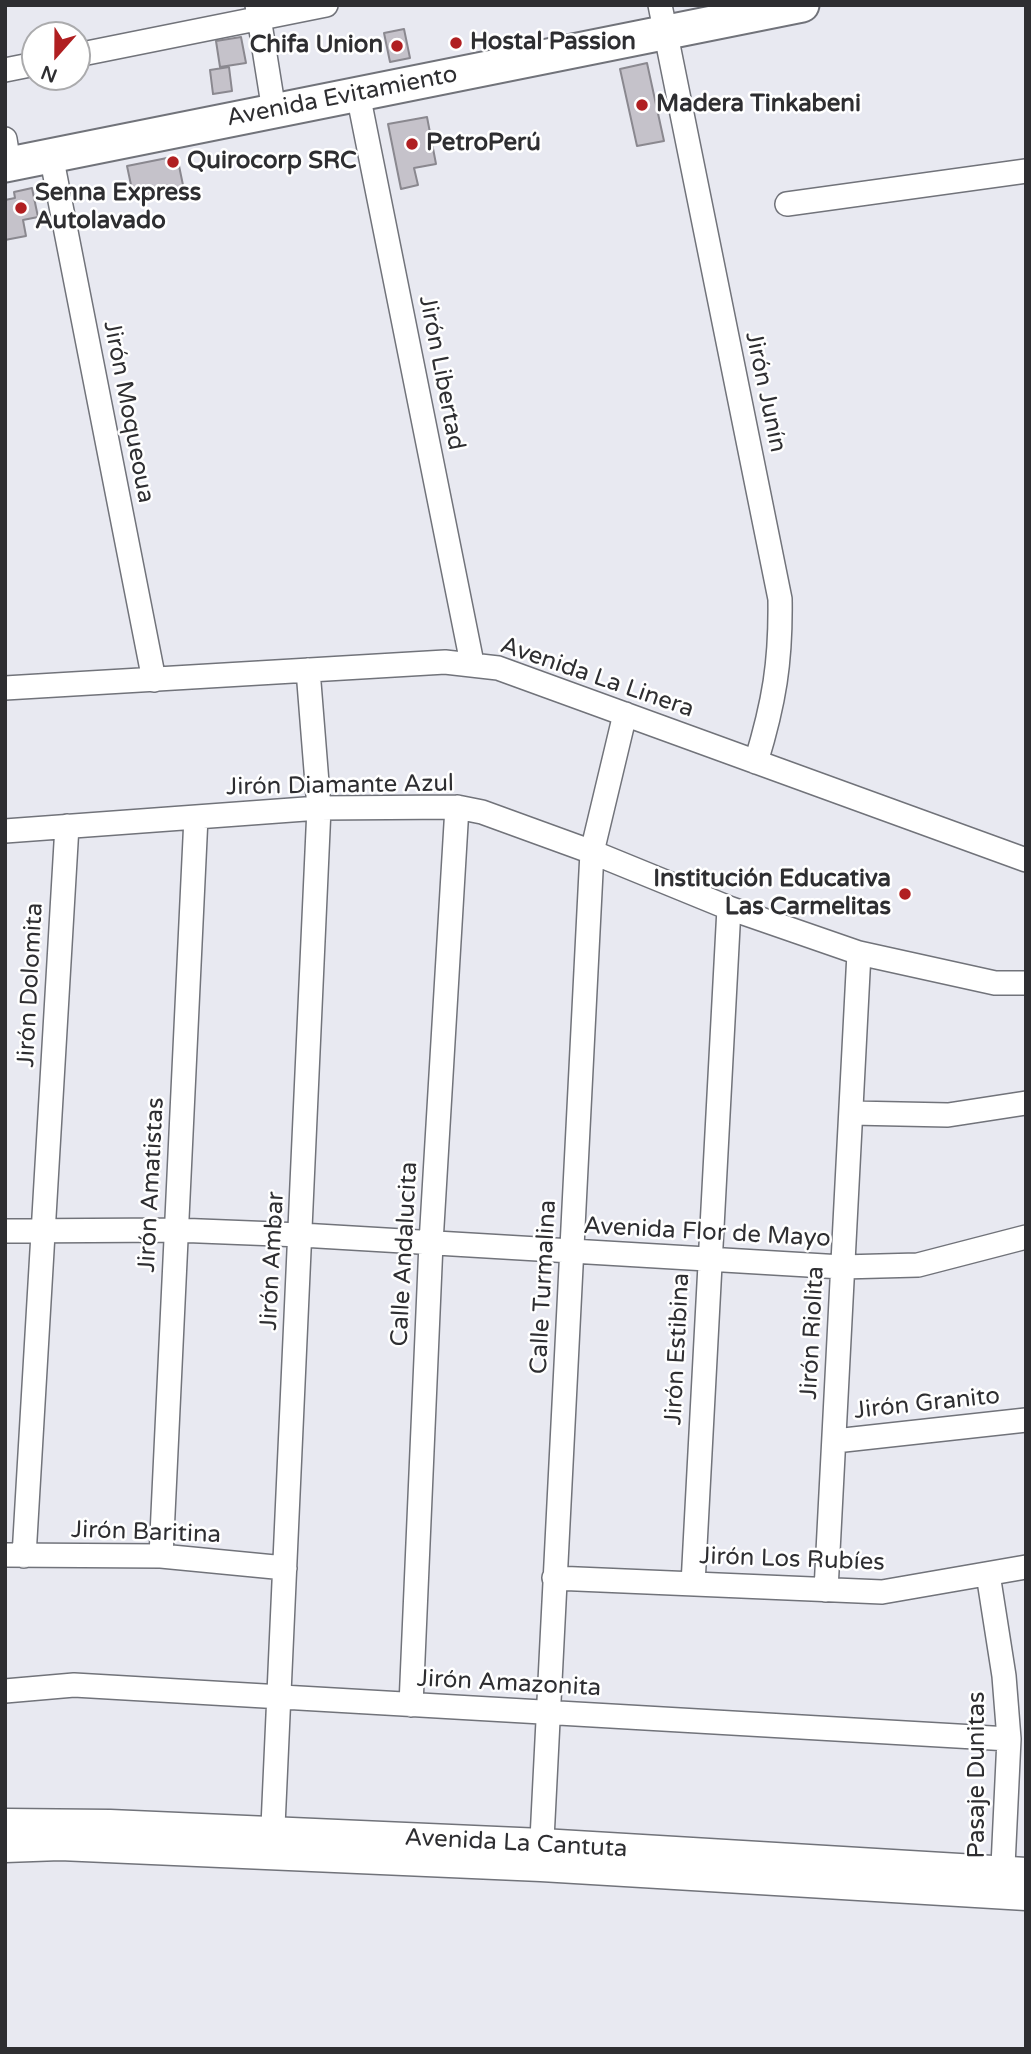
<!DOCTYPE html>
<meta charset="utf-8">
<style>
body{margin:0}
#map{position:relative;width:1031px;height:2054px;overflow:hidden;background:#e8e9f1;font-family:"Varela Round",sans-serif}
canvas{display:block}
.frame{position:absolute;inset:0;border:7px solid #2e2e31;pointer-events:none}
.north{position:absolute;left:21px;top:21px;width:70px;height:70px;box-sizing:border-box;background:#fff;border:2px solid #ababad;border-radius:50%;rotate:201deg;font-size:19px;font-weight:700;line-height:28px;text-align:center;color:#2e2e31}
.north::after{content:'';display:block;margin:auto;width:24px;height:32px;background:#b01f21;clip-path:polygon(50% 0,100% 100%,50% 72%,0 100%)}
</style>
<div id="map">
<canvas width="1031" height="2054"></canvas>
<div class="frame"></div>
<div class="north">N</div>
</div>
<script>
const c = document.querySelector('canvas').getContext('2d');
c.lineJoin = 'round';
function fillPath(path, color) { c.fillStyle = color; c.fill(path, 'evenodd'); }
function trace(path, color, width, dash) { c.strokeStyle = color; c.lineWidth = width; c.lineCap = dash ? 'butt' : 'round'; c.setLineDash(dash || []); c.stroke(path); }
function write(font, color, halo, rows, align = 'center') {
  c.font = font + ' "Varela Round",sans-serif'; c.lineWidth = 5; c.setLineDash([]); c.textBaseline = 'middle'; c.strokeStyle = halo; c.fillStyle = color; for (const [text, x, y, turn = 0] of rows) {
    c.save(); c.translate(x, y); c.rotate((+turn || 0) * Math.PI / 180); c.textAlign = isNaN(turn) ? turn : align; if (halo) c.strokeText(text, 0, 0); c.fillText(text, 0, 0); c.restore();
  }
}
const building = new Path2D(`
 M404 29 410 58 390 62 384 33Z
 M241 37 246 63 220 67 216 41Z
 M647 63 664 141 637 146 620 69Z
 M229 67 232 91 213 94 210 70Z
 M427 117 436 164 414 168 418 185 401 189 388 124Z
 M177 156 184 190 134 199 127 166Z
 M32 188 38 217 23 220 26 236 5 240V200L15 198 14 192Z`);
fillPath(building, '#c5c2ca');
trace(building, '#8a888f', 2);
const minor = new Path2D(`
 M257 5 274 111
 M660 5 780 599C781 662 774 703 756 762
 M77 55 326 5
 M5 70 35 64
 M358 94 472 663
 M5 139 9 164
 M51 155 154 680
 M787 204 1026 171
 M5 688 445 662 498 668 1026 860
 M5 831 319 808 457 807 482 812 592 852 729 908 859 953 995 983H1026
 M852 1113 948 1115 1026 1103
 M5 1231 175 1230 301 1235 842 1267 918 1265 1026 1237
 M835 1441 1026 1420
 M5 1555 161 1556 285 1568
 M24 1556 67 826
 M161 1556 196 817
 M988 1574 1004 1676 1009 1739 1002 1887
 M554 1578 882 1592 1026 1567
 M693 1584 729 908
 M826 1590 859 953
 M5 1691 74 1685 1009 1739
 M411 1705 431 1243 457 807
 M272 1848 319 808 308 670
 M541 1859 592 852 625 714`);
const major = new Path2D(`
 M5 1824 110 1825 542 1844 1026 1873
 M5 1847 60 1845 541 1866 1026 1895`);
const highway = new Path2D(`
 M5 165 802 5`);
trace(minor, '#71737a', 26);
trace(major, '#71737a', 33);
trace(highway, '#71737a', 37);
trace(minor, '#fff', 23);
trace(major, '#fff', 30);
trace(highway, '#fff', 33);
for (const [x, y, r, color] of [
 [456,43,7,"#b01f21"],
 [397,46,7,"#b01f21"],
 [642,105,7,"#b01f21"],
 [412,144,7,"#b01f21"],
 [173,162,7,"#b01f21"],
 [21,208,7,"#b01f21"],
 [905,894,7,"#b01f21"]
]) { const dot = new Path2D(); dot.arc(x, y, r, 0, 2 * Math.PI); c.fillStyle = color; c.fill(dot); trace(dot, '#fff', 2.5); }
write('bold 24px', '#2e2e31', '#fff', [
 ["Hostal Passion",470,43],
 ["Chifa Union",383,46,"right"],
 ["Madera Tinkabeni",656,105],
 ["PetroPerú",426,144],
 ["Quirocorp SRC",187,162],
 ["Senna Express",35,194],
 ["Autolavado",35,222],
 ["Institución Educativa",891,880,"right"],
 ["Las Carmelitas",891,908,"right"]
], 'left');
write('24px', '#2e2e31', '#fff', [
 ["Avenida Evitamiento",342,97,-11],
 ["Jirón Libertad",441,373,79],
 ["Jirón Junín",765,392,78],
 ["Jirón Moqueoua",128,412,79],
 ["Avenida La Linera",597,678,19],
 ["Jirón Diamante Azul",340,786,-1],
 ["Jirón Dolomita",31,985,-87],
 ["Jirón Amatistas",152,1185,-87],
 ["Avenida Flor de Mayo",707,1233,3],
 ["Calle Andalucita",405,1254,-87],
 ["Jirón Ambar",273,1261,-87],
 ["Calle Turmalina",544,1287,-87],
 ["Jirón Riolita",813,1333,-87],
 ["Jirón Estibina",678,1349,-87],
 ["Jirón Granito",927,1404,-6],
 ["Jirón Baritina",146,1533,2],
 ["Jirón Los Rubíes",792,1560,2],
 ["Jirón Amazonita",509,1684,3],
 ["Pasaje Dunitas",978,1775,-90],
 ["Avenida La Cantuta",516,1844,3]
]);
</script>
